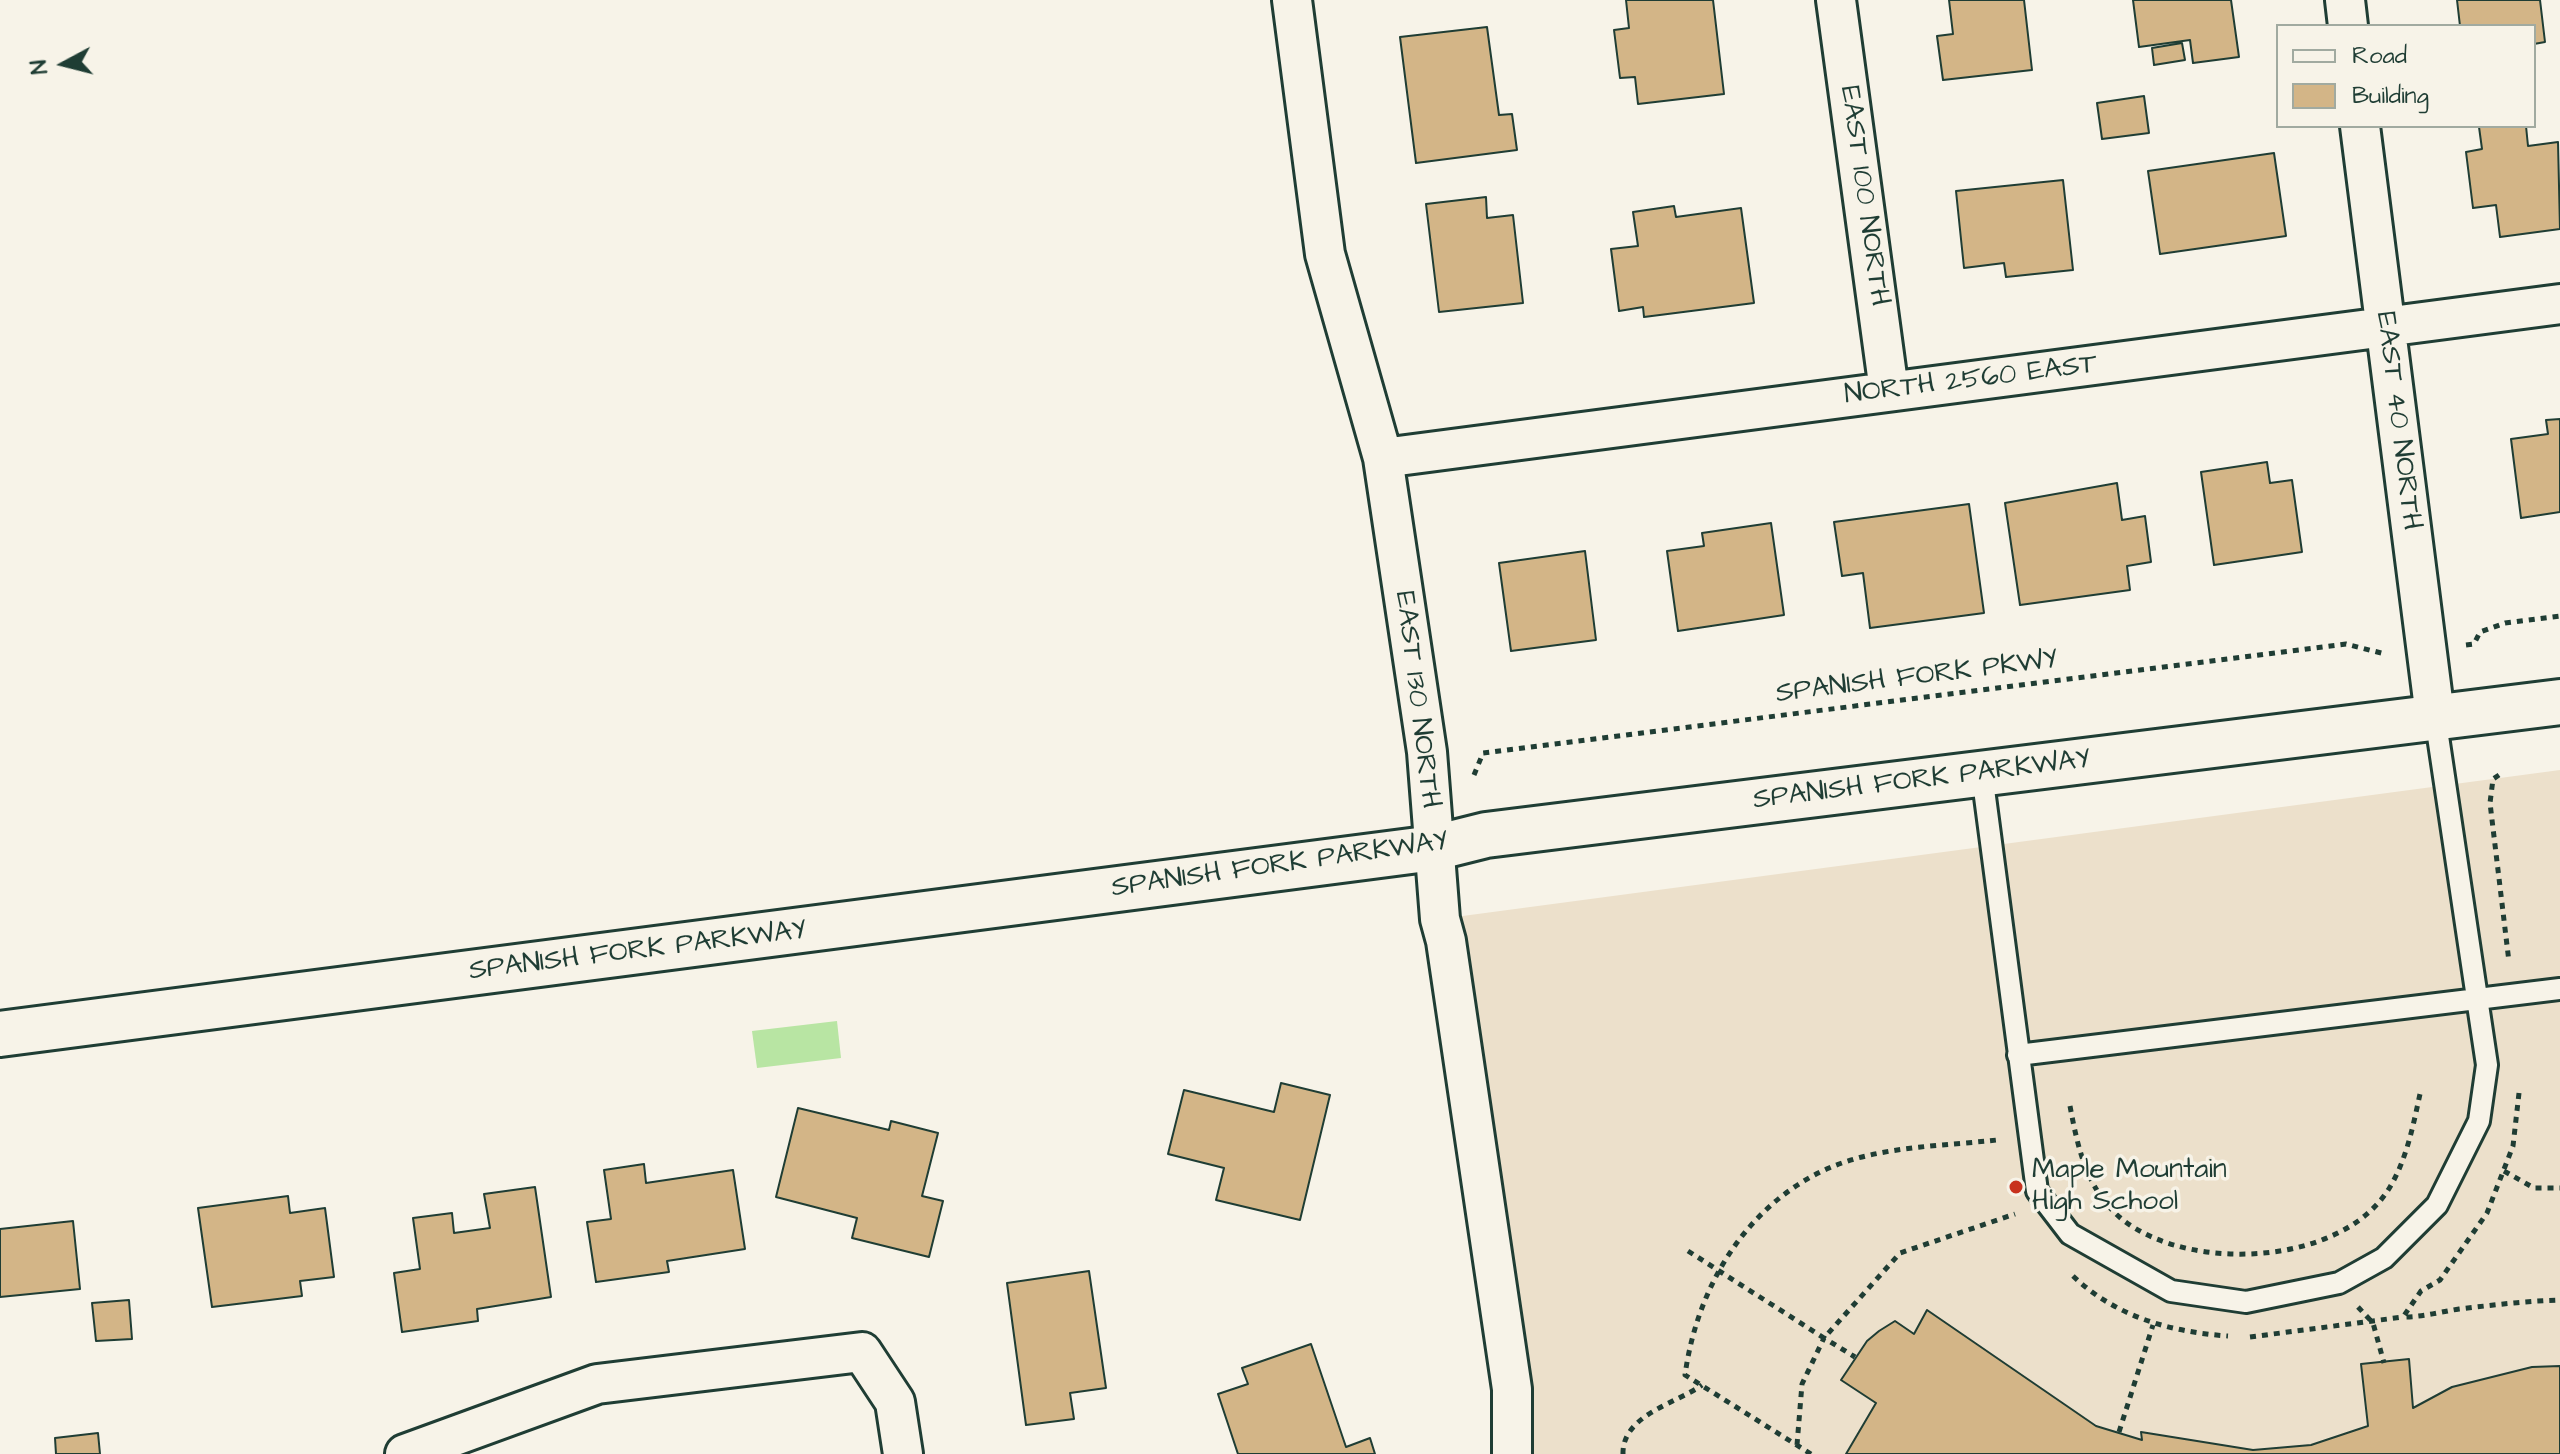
<!DOCTYPE html>
<style>
body{margin:0}
#map{position:relative;width:2560px;height:1454px;overflow:hidden;background:#f7f3e8;font-family:"Architects Daughter",sans-serif}
canvas{display:block}
.legend{position:absolute;left:2276px;top:24px;width:260px;height:104px;box-sizing:border-box;background:#f7f3e8;border:2px solid #a1aaa0;margin:0;padding:10px 14px;list-style:none;font-size:24px;color:#1f3d34}
.legend li{display:flex;align-items:center;gap:16px;height:40px}
.legend b{width:40px;border:2px solid #a1aaa0}
.north{position:absolute;left:24px;top:24px;width:80px;height:80px;-webkit-text-stroke:6px #f7f3e8;paint-order:stroke;rotate:263deg;font-size:22px;font-weight:700;line-height:32px;text-align:center;color:#1f3d34}
.north::after{content:'';display:block;margin:auto;width:28px;height:36px;background:#1f3d34;clip-path:polygon(50% 0,100% 100%,50% 72%,0 100%)}
</style>
<div id="map">
<canvas width="2560" height="1454"></canvas>
<ul class="legend">
<li><b style="height:10px;background:#f7f3e8"></b>Road</li>
<li><b style="height:22px;background:#d3b587"></b>Building</li>
</ul>
<div class="north">N</div>
</div>
<script>
const c = document.querySelector('canvas').getContext('2d');
c.lineJoin = 'round';
function fillPath(path, color) { c.fillStyle = color; c.fill(path, 'evenodd'); }
function trace(path, color, width, dash) { c.strokeStyle = color; c.lineWidth = width; c.lineCap = dash ? 'butt' : 'round'; c.setLineDash(dash || []); c.stroke(path); }
function write(font, color, halo, rows, align = 'center') {
  c.font = font + ' "Architects Daughter",sans-serif'; c.lineWidth = 7; c.setLineDash([]); c.textBaseline = 'middle'; c.strokeStyle = halo; c.fillStyle = color; for (const [text, x, y, turn = 0] of rows) {
    c.save(); c.translate(x, y); c.rotate((+turn || 0) * Math.PI / 180); c.textAlign = isNaN(turn) ? turn : align; if (halo) c.strokeText(text, 0, 0); c.fillText(text, 0, 0); c.restore();
  }
}
fillPath(new Path2D(`
 M2560 770V1454H1505L1440 919Z`), '#ece0cb');
fillPath(new Path2D(`
 M837 1021 841 1058 757 1068 752 1031Z`), '#b8e5a3');
const building = new Path2D(`
 M1626 0H1713L1724 94 1638 104 1635 77 1620 78 1614 30 1629 28Z
 M1949 0H2024L2032 70 1943 80 1937 36 1953 34Z
 M2133 0H2231L2239 57 2193 63 2190 40 2139 47Z
 M2457 0H2540L2545 42 2534 44V26H2460Z
 M1487 27 1499 115 1512 114 1517 150 1416 163 1400 37Z
 M2182 43 2185 60 2154 65 2152 48Z
 M2144 96 2149 133 2102 139 2097 103Z
 M2526 126 2528 146 2558 142 2560 229 2500 237 2496 205 2473 208 2466 152 2482 149 2479 127Z
 M2274 153 2286 236 2160 254 2148 171Z
 M2063 180 2073 270 2006 277 2004 263 1964 268 1956 191Z
 M1486 197 1487 218 1513 215 1523 303 1439 312 1426 204Z
 M1674 206 1676 217 1741 208 1754 303 1644 317 1643 307 1619 311 1611 249 1638 246 1633 212Z
 M2560 419V512L2521 518 2511 439 2548 434 2546 420Z
 M2267 462 2270 483 2292 480 2302 552 2214 565 2201 472Z
 M2117 483 2122 520 2145 516 2151 562 2127 566 2130 590 2020 605 2005 503Z
 M1969 504 1984 613 1870 628 1863 573 1842 576 1834 522Z
 M1771 523 1784 615 1678 631 1667 551 1704 546 1702 533Z
 M1585 551 1596 640 1511 651 1499 563Z
 M1281 1083 1330 1095 1300 1220 1216 1200 1224 1168 1168 1154 1184 1090 1274 1112Z
 M798 1108 889 1130 891 1121 938 1133 922 1196 943 1201 929 1257 852 1238 857 1218 776 1197Z
 M644 1164 646 1183 733 1170 745 1249 667 1261 669 1272 596 1282 587 1222 611 1219 604 1170Z
 M535 1187 551 1297 477 1309 478 1321 402 1332 394 1273 420 1269 413 1218 452 1213 454 1233 490 1228 484 1194Z
 M288 1196 290 1213 325 1208 334 1277 300 1281 302 1296 212 1307 198 1208Z
 M73 1221 80 1289 0 1297V1229Z
 M1089 1271 1106 1388 1070 1393 1074 1419 1026 1425 1007 1283Z
 M129 1300 132 1339 96 1341 92 1303Z
 M1927 1310 2096 1426 2142 1440 2141 1432 2253 1450 2311 1445 2368 1426 2361 1364 2409 1359 2413 1408 2452 1387 2532 1367 2560 1366V1454H1846L1876 1403 1841 1380 1867 1341 1879 1331 1895 1321 1914 1334Z
 M1311 1344 1346 1447 1370 1438 1375 1454H1238L1218 1394 1248 1384 1242 1368Z
 M98 1433 100 1454H56L55 1438Z`);
fillPath(building, '#d3b587');
trace(building, '#1f3d34', 2);
const lane = new Path2D(`
 M1982 774 2037 1191 2070 1234 2171 1291 2246 1302 2339 1283 2384 1258 2437 1205 2479 1121 2487 1065 2435 716
 M2018 1055 2560 989`);
const street = new Path2D(`
 M1292 0 1325 254 1383 458 1427 752 1440 919 1446 941 1512 1389V1454
 M1836 0 1889 391
 M2345 0 2348 26
 M2360 126 2435 716
 M1383 458 2560 304
 M405 1454 597 1384 862 1352 895 1402 903 1454`);
const secondary = new Path2D(`
 M0 1034 1434 848 1486 835 2560 702`);
trace(lane, '#1f3d34', 26);
trace(street, '#1f3d34', 44);
trace(secondary, '#1f3d34', 50);
trace(new Path2D(`
 M2466 645 2474 644 2480 632 2505 623 2560 616
 M1474 775 1483 753 2346 644 2385 654
 M2499 775 2493 779 2490 803 2509 962
 M2519 1093 2513 1146 2487 1213 2440 1280 2421 1291 2403 1317C2424 1317 2439 1312 2459 1309 2493 1305 2526 1301 2560 1300
 M2070 1106C2078 1149 2087 1191 2123 1220 2191 1273 2343 1266 2390 1187 2407 1158 2413 1126 2420 1094
 M2504 1171 2534 1188H2560
 M1688 1251 1824 1338 1900 1253 2015 1214
 M2073 1276C2116 1317 2171 1332 2228 1336
 M2358 1307 2373 1323 2384 1363
 M2250 1337 2403 1317
 M2119 1432 2153 1325
 M1797 1445 1802 1384 1824 1338 1855 1357
 M1623 1454C1622 1415 1677 1403 1702 1385
 M1811 1454 1685 1375C1697 1288 1745 1205 1829 1168 1880 1146 1943 1146 1997 1140`), '#1f3d34', 5, [6, 6]);
trace(lane, '#f7f3e8', 20);
trace(street, '#f7f3e8', 38);
trace(secondary, '#f7f3e8', 44);
for (const [x, y, r, color] of [
 [2016,1187,8,"#c8321e"]
]) { const dot = new Path2D(); dot.arc(x, y, r, 0, 2 * Math.PI); c.fillStyle = color; c.fill(dot); trace(dot, '#f7f3e8', 3); }
write('28px', '#1f3d34', '#f7f3e8', [
 ["EAST 100 NORTH",1863,196,82],
 ["NORTH 2560 EAST",1971,381,-7],
 ["EAST 40 NORTH",2397,421,83],
 ["SPANISH FORK PKWY",1917,678,-7],
 ["EAST 130 NORTH",1416,700,83],
 ["SPANISH FORK PARKWAY",1922,781,-7],
 ["SPANISH FORK PARKWAY",1280,866,-8],
 ["SPANISH FORK PARKWAY",638,952,-7]
]);
write('28px', '#1f3d34', '#f7f3e8', [
 ["Maple Mountain",2032,1171],
 ["High School",2032,1203]
], 'left');
</script>
